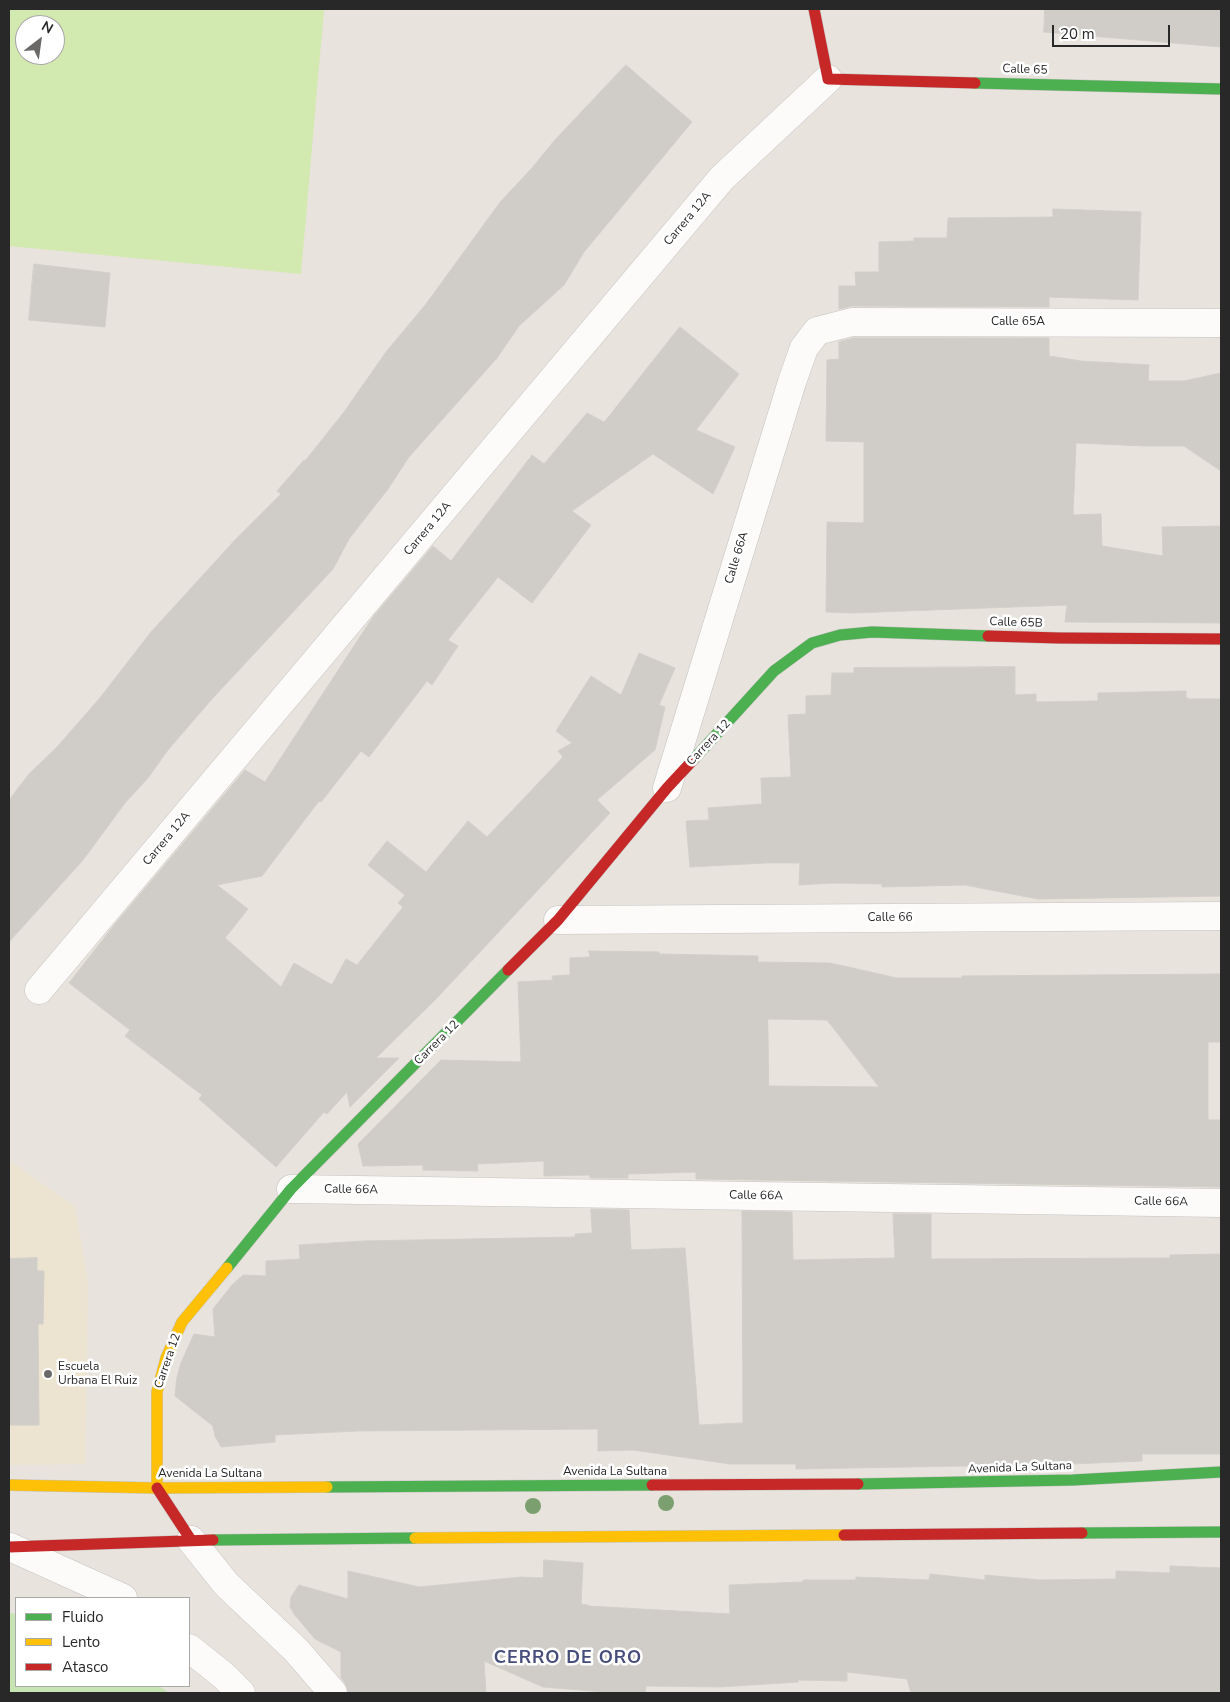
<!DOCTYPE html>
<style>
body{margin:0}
#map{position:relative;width:1230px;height:1702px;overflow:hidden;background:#e8e3dc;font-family:"Nunito Sans",sans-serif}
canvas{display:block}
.frame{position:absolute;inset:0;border:10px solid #282828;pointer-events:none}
.legend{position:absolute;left:15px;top:1597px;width:175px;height:90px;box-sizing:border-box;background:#fff;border:1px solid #a9a9a9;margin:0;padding:6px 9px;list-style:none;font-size:15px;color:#282828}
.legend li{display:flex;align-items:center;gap:10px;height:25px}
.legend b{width:25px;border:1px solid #a9a9a9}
.north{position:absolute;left:15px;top:15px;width:50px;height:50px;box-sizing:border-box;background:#fff;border:1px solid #a9a9a9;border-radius:50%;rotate:30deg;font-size:14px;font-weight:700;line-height:20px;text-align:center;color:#282828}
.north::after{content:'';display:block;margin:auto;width:18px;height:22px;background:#6b6967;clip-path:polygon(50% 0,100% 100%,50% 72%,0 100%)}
.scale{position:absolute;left:1052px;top:25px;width:118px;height:22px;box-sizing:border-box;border:2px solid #282828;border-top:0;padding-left:6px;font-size:15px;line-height:18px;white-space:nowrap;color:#282828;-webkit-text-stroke:4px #fff;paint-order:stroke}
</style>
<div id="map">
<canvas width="1230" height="1702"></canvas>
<div class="frame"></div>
<ul class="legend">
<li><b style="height:6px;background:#4caf50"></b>Fluido</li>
<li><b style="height:6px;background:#ffc107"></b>Lento</li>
<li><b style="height:6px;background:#c62828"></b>Atasco</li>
</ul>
<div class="north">N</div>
<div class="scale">20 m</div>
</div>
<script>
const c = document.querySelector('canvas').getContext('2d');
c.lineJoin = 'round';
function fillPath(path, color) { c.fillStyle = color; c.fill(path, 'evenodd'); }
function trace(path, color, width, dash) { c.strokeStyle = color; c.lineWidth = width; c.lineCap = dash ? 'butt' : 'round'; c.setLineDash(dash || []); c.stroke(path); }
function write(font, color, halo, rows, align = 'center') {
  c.font = font + ' "Nunito Sans",sans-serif'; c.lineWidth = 5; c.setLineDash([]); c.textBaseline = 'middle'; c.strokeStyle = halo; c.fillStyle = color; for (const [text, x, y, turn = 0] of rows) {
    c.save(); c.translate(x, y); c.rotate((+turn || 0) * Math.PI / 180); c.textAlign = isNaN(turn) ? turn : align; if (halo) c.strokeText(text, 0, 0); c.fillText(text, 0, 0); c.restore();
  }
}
fillPath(new Path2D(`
 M9 1160 75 1207 88 1283 85 1464 9 1465Z`), '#ece3d0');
fillPath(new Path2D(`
 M9 1613 16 1614V1686H159L169 1693H9Z`), '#c6e5b2');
fillPath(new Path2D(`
 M9 9H324L301 274 9 246ZM25 25H55V55H25Z`), '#d2e9af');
const building = new Path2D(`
 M1045 9H1221V47L1044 32Z
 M626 65 692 122 584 252 564 285 519 326 497 358 409 457 388 489 349 539 333 569 212 699 168 750 148 778 125 803 83 860 9 942V800L29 774 57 747 99 699 151 632 235 540 281 494 277 491 304 460 305 461 344 412 386 352 426 304 501 201 532 168 554 141Z
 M1053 209 1141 212 1138 300 1049 297V307L852 306 839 309V286H856L855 272H879V242L914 241V238H947L948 218 1053 217Z
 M34 264 110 273 105 327 29 320Z
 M680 327 739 374 696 430 735 447 713 494 653 454 572 511 591 525 532 603 498 577 448 640 458 646 432 685 427 681 369 757 361 751 321 802 319 801 262 876 217 885 248 909 225 938 281 987 294 963 332 985 346 959 357 965 403 907 398 903 405 895 368 865 387 841 426 872 468 821 487 837 563 757 558 751 572 743 556 731 591 676 621 695 639 653 675 668 659 705 665 707 655 750 597 800 610 813 436 999 376 1058H399L350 1107 347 1092 327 1114 324 1112 276 1167 199 1099 202 1095 125 1036 130 1030 69 983 115 924 245 770 265 782 373 617 433 546 451 561 532 455 544 464 587 413 604 422Z
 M854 338H1049V356L1081 361 1149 365 1148 381H1184L1221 373V471L1184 446H1145L1076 443 1073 515 1101 514 1102 546 1163 556 1162 527 1221 526V623L1065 622 1067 605 851 613 826 612 827 522 864 523V442L826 441 827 360 839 359V342Z
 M1015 667V695L1036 694V702L1098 701V693L1186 691V698H1188V699H1221V896L1038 899 965 885 882 887V884L833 883 799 885 800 863H765L690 867 686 821 709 820 708 808 762 804 761 778 791 777 788 715 806 714V696L831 695 832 673H854V668Z
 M589 951 659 952V954L758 956V962L830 963 897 978H962V976L1221 974V1042H1208V1120H1221V1187L696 1179V1172L628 1174V1178H590V1175L544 1176V1161L477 1164 478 1171 423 1170V1165L363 1166 358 1144 441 1060 521 1062 518 982 553 980 552 976 570 975V958L590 957ZM768 1019 827 1020 879 1087 769 1086Z
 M591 1209 629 1210 631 1250 685 1248 699 1425 743 1423 742 1211 792 1212 793 1260 895 1258 893 1214H931V1259L1170 1258V1255L1221 1254V1454H1142V1461L1072 1464 796 1469V1464H730L633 1450 598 1451V1429L357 1431 275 1435V1442L221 1447 215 1436 213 1426 175 1396 177 1377 181 1363 194 1334 215 1337 213 1309 232 1285 243 1275 266 1276V1261L300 1259 299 1245 363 1241 575 1237V1234L592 1233Z
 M37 1258V1271H44L43 1324H38L39 1425H9V1259Z
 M544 1560 583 1563 581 1604 588 1605V1606L730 1614 729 1585 803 1582V1580H856V1577L929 1580 930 1574 985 1580V1575L1040 1580 1116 1579V1571L1170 1573V1566L1221 1568V1693H911L907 1679 847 1672V1681L798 1680V1682L719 1687 646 1686 645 1693H616L543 1687 484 1661 486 1693H348L345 1683 341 1678V1652L315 1639 294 1614 290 1607 291 1597 299 1585 348 1599V1571L419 1587 521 1577 543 1578Z`);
fillPath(building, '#d0cdc8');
trace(building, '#d2cfc9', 1);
const street = new Path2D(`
 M667 788 792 382 804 348 817 331 852 322 1221 323
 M558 920 1221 916
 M39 990 722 178 828 79
 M291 1189 1221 1203
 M191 1540 226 1584 296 1650 333 1693
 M10 1547 123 1598
 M189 1648 224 1676 241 1693`);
const fast = new Path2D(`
 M975 83 1221 89
 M693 760 774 671 812 643 840 635 872 632 988 636
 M227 1268 291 1189 508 970
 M858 1484 1073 1480 1221 1472
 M327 1487 652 1485
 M1082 1533 1221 1532
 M213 1540 415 1538`);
const slow = new Path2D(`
 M9 1485 157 1488 327 1487
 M157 1488V1392L166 1358 182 1322 227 1268
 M415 1538 844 1535`);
const jam = new Path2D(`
 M814 9 828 79 975 83
 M988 636 1059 638 1221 639
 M508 970 558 920 667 788 693 760
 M652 1485 858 1484
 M157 1488 191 1540
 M844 1535 1082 1533
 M9 1547 213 1540`);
trace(street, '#c4c2c2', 29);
trace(fast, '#c4c2c2', 12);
trace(slow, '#c4c2c2', 12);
trace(jam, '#c4c2c2', 12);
trace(street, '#fcfbfa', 28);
trace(fast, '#4caf50', 11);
trace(slow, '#ffc107', 11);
trace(jam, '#c62828', 11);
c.fillStyle = '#7b9f6f';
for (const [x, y] of [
 [666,1503],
 [533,1506]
]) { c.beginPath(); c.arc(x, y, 8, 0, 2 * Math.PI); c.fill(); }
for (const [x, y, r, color] of [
 [48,1374,5,"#6b6967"]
]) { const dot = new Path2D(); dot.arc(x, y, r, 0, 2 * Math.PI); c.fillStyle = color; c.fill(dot); trace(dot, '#fff', 2); }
write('12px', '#282828', '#fff', [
 ["Calle 65",1025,70,2],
 ["Carrera 12A",688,219,-50],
 ["Calle 65A",1018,322],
 ["Carrera 12A",428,529,-50],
 ["Calle 66A",737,558,-73],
 ["Calle 65B",1016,623,2],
 ["Carrera 12",709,743,-47],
 ["Carrera 12A",167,839,-50],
 ["Calle 66",890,918],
 ["Carrera 12",437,1043,-45],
 ["Calle 66A",351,1190,1],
 ["Calle 66A",756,1196,1],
 ["Calle 66A",1161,1202,1],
 ["Carrera 12",168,1361,-71],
 ["Avenida La Sultana",1020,1468,-2],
 ["Avenida La Sultana",615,1472],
 ["Avenida La Sultana",210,1474]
]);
write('12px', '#282828', '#fff', [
 ["Escuela",58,1367],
 ["Urbana El Ruiz",58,1381]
], 'left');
c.letterSpacing = '1px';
write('bold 18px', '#464d7b', '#fff', [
 ["CERRO DE ORO",568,1659]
]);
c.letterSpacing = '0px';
</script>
